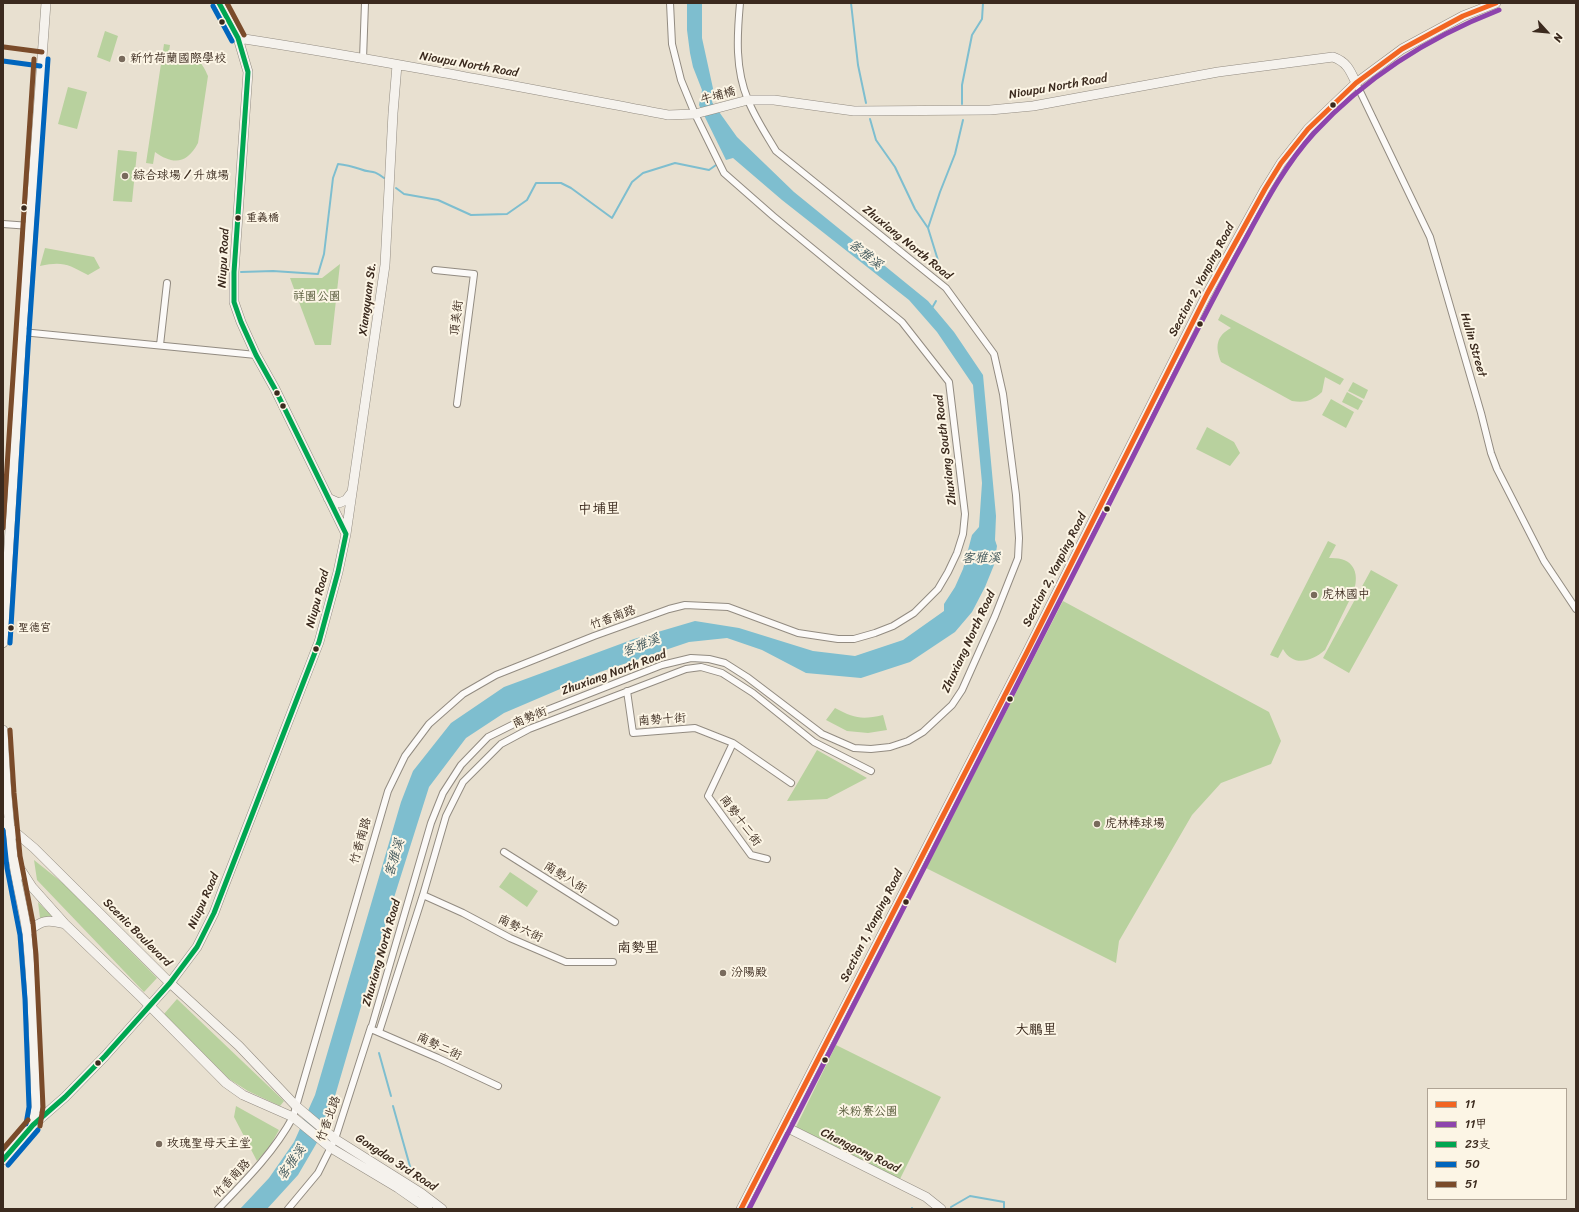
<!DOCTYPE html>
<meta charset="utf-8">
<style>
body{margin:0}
#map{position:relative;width:1579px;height:1212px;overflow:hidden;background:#e8e0d0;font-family:Sriracha,"LXGW WenKai TC",sans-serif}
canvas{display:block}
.frame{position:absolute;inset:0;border:4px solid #3b2a1e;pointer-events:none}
.legend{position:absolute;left:1427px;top:1088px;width:140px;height:112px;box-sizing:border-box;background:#fcf5e5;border:1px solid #afa495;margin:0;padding:5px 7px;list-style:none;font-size:12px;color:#3b2a1e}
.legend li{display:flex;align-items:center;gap:8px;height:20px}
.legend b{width:20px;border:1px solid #afa495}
.north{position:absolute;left:1527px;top:12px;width:40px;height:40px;-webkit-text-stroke:3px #fcf5e5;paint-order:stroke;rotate:117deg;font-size:11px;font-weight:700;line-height:16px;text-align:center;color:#3b2a1e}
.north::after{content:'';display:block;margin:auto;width:14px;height:18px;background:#3b2a1e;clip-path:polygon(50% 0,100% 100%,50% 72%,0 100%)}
</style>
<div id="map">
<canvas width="1579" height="1212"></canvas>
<div class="frame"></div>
<ul class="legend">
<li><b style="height:5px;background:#f26522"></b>11</li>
<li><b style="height:5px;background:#8e44ad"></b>11甲</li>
<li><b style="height:5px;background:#00a651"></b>23支</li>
<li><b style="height:5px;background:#0065bd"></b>50</li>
<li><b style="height:5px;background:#7a4b2a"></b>51</li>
</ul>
<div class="north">N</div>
</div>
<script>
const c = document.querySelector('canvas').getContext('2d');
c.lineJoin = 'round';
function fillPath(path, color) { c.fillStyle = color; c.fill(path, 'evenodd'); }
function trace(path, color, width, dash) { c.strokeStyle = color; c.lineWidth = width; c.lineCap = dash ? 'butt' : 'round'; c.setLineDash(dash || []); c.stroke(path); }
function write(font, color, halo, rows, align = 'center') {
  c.font = font + ' Sriracha,"LXGW WenKai TC",sans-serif'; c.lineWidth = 4; c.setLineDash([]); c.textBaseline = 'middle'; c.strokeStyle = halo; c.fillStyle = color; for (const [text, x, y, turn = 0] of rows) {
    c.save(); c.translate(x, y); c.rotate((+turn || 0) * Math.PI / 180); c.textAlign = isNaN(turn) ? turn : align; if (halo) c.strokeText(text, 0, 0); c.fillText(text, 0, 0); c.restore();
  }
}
fillPath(new Path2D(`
 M105 31 118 36 110 62 97 57Z
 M164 44 170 45 168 58C172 57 176 54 180 54 195 52 203 64 208 76L198 143C187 164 173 165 155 152L153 164 146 163Z
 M68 87 87 92 77 129 58 124Z
 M118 150 137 152 132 202 113 201Z
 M45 248 94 257 100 268 88 275C68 264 62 261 40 266Z
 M340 264 331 345H315L290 278H322Z
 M1221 314 1344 379 1340 385 1325 377 1322 392C1312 401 1305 403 1292 401L1221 362C1215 347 1216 336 1231 328L1218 320Z
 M1353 382 1368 390 1364 399 1348 391Z
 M1347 392 1363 401 1358 410 1342 402Z
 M1331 399 1354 412 1346 428 1322 415Z
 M1207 427 1234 442 1240 453 1230 466 1196 449Z
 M1328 541 1336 545 1329 558C1352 557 1360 570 1354 591L1325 650C1311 662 1293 667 1283 649L1278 658 1270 655Z
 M1371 570 1398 585 1349 673 1323 658Z
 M1063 601 1269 712 1281 741 1271 764 1221 783 1192 815 1119 941 1116 963 926 868Z
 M835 708C854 718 861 720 883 715L887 730 868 733 847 731 826 720Z
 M817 750 867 778 827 799 787 801Z
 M34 860 64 884 157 978 144 992 37 880Z
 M510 872 538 891 527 907 499 887Z
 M38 902 52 916 40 918Z
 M177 999 284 1101 280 1106 248 1091 229 1079 164 1014Z
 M836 1045 941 1097 900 1179 796 1127Z
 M236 1106 279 1130 270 1146 257 1161 234 1117Z`), '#b8d19e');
fillPath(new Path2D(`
 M687 3H702V38L714 93 712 102 737 137 794 192 928 301 954 332 983 375 996 516 995 540 997 546 994 565 985 587 972 612 955 632 910 662 861 678 806 673 762 650 727 638 689 642 600 672 504 713 466 738 429 787 379 945 326 1127 298 1175 267 1209H240L269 1178 294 1142 315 1095 401 802 413 771 451 723 504 687 634 639 695 621 739 628 813 651 855 656 903 640 944 611V604L955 587 963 569 972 535 979 527 982 483 973 385 937 332 909 300 782 200 733 158 726 160 699 105 702 90 693 67 690 53 687 30Z`), '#7ebecf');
trace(new Path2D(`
 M851 3 858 65 866 103
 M962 104V85L972 35 982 19 983 3
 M870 119 876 140 895 167 915 209 928 228
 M396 188 404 194 438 200 471 215 507 214 527 200 536 183H561L571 188 612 218 632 182 643 173 675 163 709 170 716 165
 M941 270 928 228 940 192 955 154 963 120
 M241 272 273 271 318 274 324 254 333 178 338 164C348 165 351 166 360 169 372 174 371 168 384 178
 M932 308 936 301
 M379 1053 391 1096
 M393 1106 411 1170
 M951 1207 970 1196 1004 1202V1209
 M912 1209V1208`), '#7ebecf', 2);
const street = new Path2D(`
 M363 59 365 3
 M1356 83 1430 237 1481 413 1491 453 1497 469 1544 561 1576 609
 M3 224 30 226
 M435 270 474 274 457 404
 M22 332 256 355
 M160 345 167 283
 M627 691 633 733 695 728 733 743 791 783
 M733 743 708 796 751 855 767 859
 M504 852 615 922
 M3 860 13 858
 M423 895 463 913 510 938 566 962H613
 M379 1032 423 895 446 816 463 782 501 744 529 729 686 669 701 667 722 673 753 693 814 742 871 771
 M498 1086 438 1058 371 1029 431 823 443 793 461 765 488 737 524 719 662 665 691 658 709 659 725 663 747 677 822 734 854 748 871 749 890 747 908 741 923 732 952 705 962 690 995 616 1018 558 1019 538 1016 495 1003 394 994 354 946 288 776 151C766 134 755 118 748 100 735 69 737 36 740 3
 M218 1209C246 1180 274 1152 293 1117L388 791 405 756 429 724 463 694 496 675 594 636 669 609 685 605 728 607 798 633 838 639H854L875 633 893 626 914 613 938 589 948 572 957 553 963 534 965 514 949 382 902 322 773 216 724 173 695 114 681 80 672 44 670 3
 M288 1209 318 1173 335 1139 371 1027`);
const secondary = new Path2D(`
 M238 38C382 60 525 88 668 115L695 114 748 100H774L854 111 990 110 1033 106 1218 72 1333 57C1347 62 1350 70 1356 83
 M328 498 339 503 346 500 352 492
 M346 534 385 265 393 113 397 65
 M3 643 22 332 46 3
 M3 730C5 773 8 815 13 857 16 883 24 908 27 934 33 992 34 1049 36 1107L33 1125
 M3 822 34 848 170 983 239 1046 296 1106 335 1139 421 1193 442 1209
 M3 847 13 858 32 887 65 924 142 998 226 1083 243 1095 293 1117 331 1148 398 1188 428 1209
 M27 932C42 920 47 919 65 924
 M784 1126 926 1197 941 1209
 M3 1160 33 1125 65 1097 105 1056 170 983 197 947 214 913 223 889 319 642 338 572 346 534 275 389 256 355 241 322 234 302V272L248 72 238 38 219 3
 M741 1209 1026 654 1207 294 1265 189 1281 163 1308 129 1356 83 1402 49 1463 16 1496 3`);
trace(street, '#928b81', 8);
trace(secondary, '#928b81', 10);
trace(street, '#fcfaf8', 6);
trace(secondary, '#f5f2ed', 9);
trace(new Path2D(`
 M741 1209 1026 654 1207 294 1265 189 1281 163 1308 129 1356 83 1402 49 1463 16 1496 3`), '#f26522', 5);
trace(new Path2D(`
 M749 1209C870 973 992 737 1111 500 1154 416 1195 331 1240 249 1262 209 1283 167 1314 133 1366 77 1427 38 1499 10`), '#8e44ad', 5);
trace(new Path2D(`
 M3 1160 33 1125 65 1097 105 1056 170 983 197 947 214 913 319 642 338 572 346 534 275 389 256 355 241 322 234 302V272L248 72 238 38 219 3`), '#00a651', 5);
trace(new Path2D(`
 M213 6 232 41
 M3 61 40 66
 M10 643 29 332 48 59
 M3 830 7 868 20 935 25 999 29 1107 26 1124
 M8 1165 38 1130`), '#0065bd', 5);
trace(new Path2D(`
 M227 3 244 35
 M4 47 42 52
 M3 528 34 59
 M10 730 14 793 20 856 33 923 36 955 43 1107 40 1126
 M3 1149 28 1120`), '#7a4b2a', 5);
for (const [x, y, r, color] of [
 [222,22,3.5,"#3b2a1e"],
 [122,59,4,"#786a5c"],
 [1333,105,3.5,"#3b2a1e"],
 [125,176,4,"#786a5c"],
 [24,208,3.5,"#3b2a1e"],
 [238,218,3.5,"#3b2a1e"],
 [1200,324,3.5,"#3b2a1e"],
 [277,393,3.5,"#3b2a1e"],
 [283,406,3.5,"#3b2a1e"],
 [1107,509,3.5,"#3b2a1e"],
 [1314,595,4,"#786a5c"],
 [11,628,3.5,"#3b2a1e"],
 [316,649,3.5,"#3b2a1e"],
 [1010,699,3.5,"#3b2a1e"],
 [1097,824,4,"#786a5c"],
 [906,902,3.5,"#3b2a1e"],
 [723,973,4,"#786a5c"],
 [825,1060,3.5,"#3b2a1e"],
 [98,1063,3.5,"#3b2a1e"],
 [159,1144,4,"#786a5c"]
]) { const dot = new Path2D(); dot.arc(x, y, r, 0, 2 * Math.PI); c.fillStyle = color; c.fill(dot); trace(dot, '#fcf5e5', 1.5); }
write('11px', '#3b2a1e', '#fcf5e5', [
 ["重義橋",246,218],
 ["聖德宮",18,628]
], 'left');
write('12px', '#3b2a1e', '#fcf5e5', [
 ["新竹荷蘭國際學校",130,59],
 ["綜合球場 / 升旗場",133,176],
 ["虎林國中",1322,595],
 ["虎林棒球場",1105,824],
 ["汾陽殿",731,973],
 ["玫瑰聖母天主堂",167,1144]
], 'left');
write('12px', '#3b2a1e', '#fcf5e5', [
 ["Nioupu North Road",469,65,10],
 ["Nioupu North Road",1058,87,-10],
 ["牛埔橋",718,96,-15],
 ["Zhuxiang North Road",907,243,39],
 ["Niupu Road",224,258,-87],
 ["Section 2, Yanping Road",1202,280,-62],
 ["Xiangyuan St.",368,299,-83],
 ["頂美街",457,318,-83],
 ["Hulin Street",1473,345,74],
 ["Zhuxiang South Road",946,450,-97],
 ["Section 2, Yanping Road",1055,570,-63],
 ["Niupu Road",318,599,-75],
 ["竹香南路",613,618,-20],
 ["Zhuxiang North Road",969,642,-65],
 ["Zhuxiang North Road",614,673,-20],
 ["南勢街",530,718,-23],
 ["南勢十街",662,720,-4],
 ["南勢十二街",740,821,53],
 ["竹香南路",361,841,-74],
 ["南勢八街",565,878,32],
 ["Niupu Road",204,901,-66],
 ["Section 1, Yanping Road",872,926,-63],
 ["南勢六街",520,929,25],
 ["Scenic Boulevard",137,933,45],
 ["Zhuxiang North Road",382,953,-74],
 ["南勢二街",439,1047,25],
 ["竹香北路",329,1119,-70],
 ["Chenggong Road",860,1151,26],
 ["Gongdao 3rd Road",396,1163,33],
 ["竹香南路",232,1179,-47]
]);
write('12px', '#555838', '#fcf5e5', [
 ["祥園公園",317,297],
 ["米粉寮公園",868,1112]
]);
write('italic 13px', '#43595c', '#fcf5e5', [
 ["客雅溪",865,255,38],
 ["客雅溪",981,559],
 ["客雅溪",641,646,-22],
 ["客雅溪",395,858,-73],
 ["客雅溪",292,1163,-55]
]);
write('14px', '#3b2a1e', '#fcf5e5', [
 ["中埔里",599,509],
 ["南勢里",638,948],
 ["大鵬里",1036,1030]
]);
</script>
